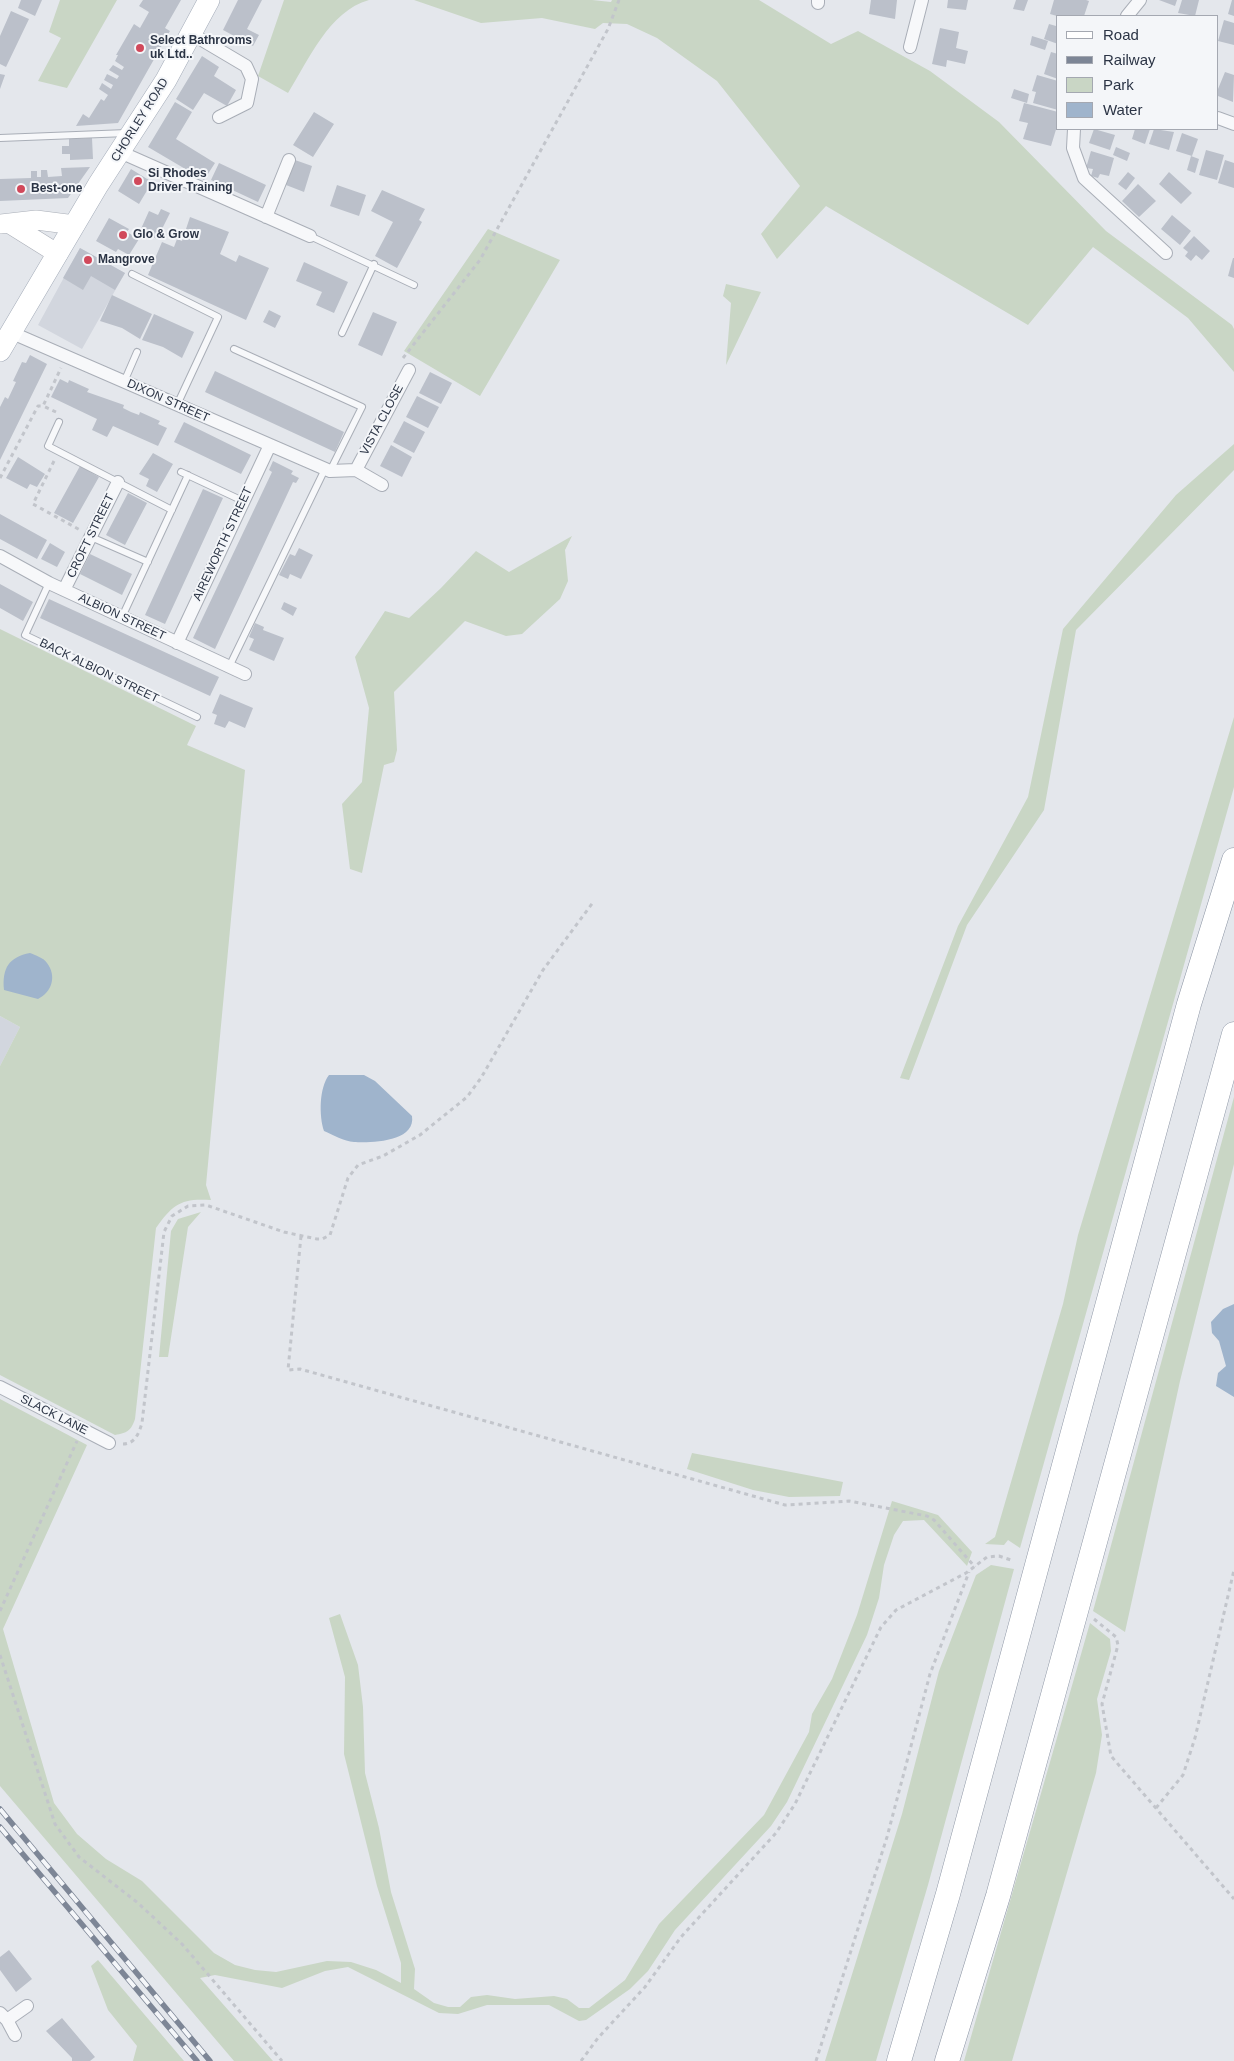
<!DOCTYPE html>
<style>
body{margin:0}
#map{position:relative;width:1234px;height:2061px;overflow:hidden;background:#e4e7ec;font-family:Helvetica,sans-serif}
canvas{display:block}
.legend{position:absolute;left:1056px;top:15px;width:162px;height:115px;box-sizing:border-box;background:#f4f6f9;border:1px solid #a4a8b1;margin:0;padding:6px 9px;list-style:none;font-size:15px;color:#2b3445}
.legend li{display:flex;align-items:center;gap:10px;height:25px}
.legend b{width:25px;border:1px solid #a4a8b1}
</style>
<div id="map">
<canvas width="1234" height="2061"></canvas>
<ul class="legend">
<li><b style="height:6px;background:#fff"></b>Road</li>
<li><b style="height:6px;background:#7d8696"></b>Railway</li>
<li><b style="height:14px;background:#c9d6c5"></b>Park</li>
<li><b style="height:14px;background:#9fb4cc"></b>Water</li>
</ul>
</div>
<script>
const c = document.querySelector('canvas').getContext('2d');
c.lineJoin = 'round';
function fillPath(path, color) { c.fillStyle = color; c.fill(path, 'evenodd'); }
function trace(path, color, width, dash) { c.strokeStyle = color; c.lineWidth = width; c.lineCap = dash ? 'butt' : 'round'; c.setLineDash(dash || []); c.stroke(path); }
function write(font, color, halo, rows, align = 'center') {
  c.font = font + ' Helvetica,sans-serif'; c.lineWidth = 4; c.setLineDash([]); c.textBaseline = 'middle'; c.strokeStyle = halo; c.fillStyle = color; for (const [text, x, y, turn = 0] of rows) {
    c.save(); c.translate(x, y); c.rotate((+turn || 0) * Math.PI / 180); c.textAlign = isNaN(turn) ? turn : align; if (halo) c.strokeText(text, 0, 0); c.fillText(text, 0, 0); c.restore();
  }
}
fillPath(new Path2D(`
 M80 248 125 273 82 349 38 325Z
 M0 1016 20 1027 0 1066Z`), '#d2d6de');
fillPath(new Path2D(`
 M60 0H117L67 88 38 81 61 38 49 32Z
 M284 0H369C329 11 308 61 288 93L258 76Z
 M414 0H592L611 2 612 0H759L831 44 858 31 930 71 999 122 1106 231 1232 325 1234 329V372L1188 318 1093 247 1028 325 826 206 777 259 761 234 800 186 717 81 657 38 627 24 603 23 595 29 542 18 481 23Z
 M488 229 560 260 480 396 404 351Z
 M726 284 761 292 726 365 731 303 723 296Z
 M1234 444V470L1076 630 1044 810 967 925 909 1080 900 1078 958 926 1028 797 1063 629 1176 495Z
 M572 536 565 550 568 581 560 599 522 634 506 636 465 621 394 692 397 750 394 762 384 765 362 873 350 869 342 804 362 782 369 708 355 657 385 611 409 618 441 588 476 551 509 572Z
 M0 629 196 726 187 745 245 770 206 1185 211 1200C181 1198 173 1204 156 1228L135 1419C131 1431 127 1433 115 1435L0 1375V1066L20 1027 0 1016Z
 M1234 717V787L1020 1548 1008 1540 1004 1545 985 1544 995 1537 1063 1304 1078 1235Z
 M1234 1097V1164L1180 1381 1125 1632 1093 1611Z
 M201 1212 188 1227 168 1357H159L171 1231 178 1219Z
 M0 1399 87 1445 3 1629 54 1803 77 1834 106 1859 142 1881 214 1953 235 1965 255 1970 276 1972 327 1961 351 1962 376 1970 401 1983V1963L377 1886 344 1754 345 1677 329 1618 340 1614 358 1665 363 1707 365 1773 379 1828 391 1892 415 1969 414 1989 434 2003 448 2007H460L471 1997 487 1995 515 1999 554 1996 567 1999 579 2008H589L625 1980 659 1924 764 1815 809 1732 812 1714 832 1679 857 1615 892 1501 938 1515 972 1552 967 1566 924 1520 903 1521 894 1535 884 1565 879 1598 867 1635 787 1802 771 1826 675 1930 648 1971 630 1989 586 2020 579 2021 549 2005H487L458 2014 439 2013 348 1967 325 1971 282 1988 215 1975 200 1978 273 2061H234L0 1786Z
 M692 1453 843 1482 840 1496 789 1497 753 1490 687 1469Z
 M991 1565 1014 1569 928 1885 876 2061H825L902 1814 939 1671 976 1575Z
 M1090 1623 1110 1639 1111 1651 1097 1699 1102 1735 1096 1773 1012 2061H964Z
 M98 1960 184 2061H133L137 2046 108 2010 91 1966Z`), '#c9d6c5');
fillPath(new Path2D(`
 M30 953C35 955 44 958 47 963 57 976 52 992 38 999L4 990C2 968 9 957 30 953Z
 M329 1075H364L375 1081 412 1116C416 1142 371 1143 354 1142 344 1141 333 1135 324 1131 319 1116 319 1088 329 1075Z
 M1234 1304V1397L1216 1386 1218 1373 1226 1366 1219 1341 1212 1333 1211 1322 1223 1309Z`), '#9fb4cc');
fillPath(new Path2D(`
 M21 0H42L35 16 18 8Z
 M143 0H181L165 28 170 31 118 123 76 126 83 114 89 118 101 99 104 101 108 95 99 89 102 83 111 89 113 85 104 80 107 74 117 79 119 76 109 70 113 65 122 70 124 67 115 61 118 55H116L134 24 140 28 149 12 139 6Z
 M238 0H262L247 29 259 35 253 46 223 30Z
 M871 0H897L895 19 869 14Z
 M948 0H968L966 10 947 8Z
 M1016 0H1028L1024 11 1013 9Z
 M1054 0H1086L1089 1 1084 16H1057L1050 14Z
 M1159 0H1177L1175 6Z
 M1182 0H1199L1195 16 1178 13Z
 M1232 0H1234V16L1228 14Z
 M11 11 29 19 6 67 0 64V36Z
 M1224 20 1234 23V45L1218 41Z
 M1058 21V44L1044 39 1049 24 1056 26Z
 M940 28 959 32 956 48 968 51 965 64 947 60 946 67 932 64Z
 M1032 36 1048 41 1045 50 1030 45Z
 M1051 52 1058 54V79L1044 74Z
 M202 56 219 67 214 76 236 90 227 106 204 93 193 110 176 99Z
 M1225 72 1234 75 1233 102 1218 96V89Z
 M0 74 5 75 0 89Z
 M1037 75 1058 81V110L1033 103 1036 92 1032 91Z
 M1014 89 1029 94 1027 103 1011 98Z
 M175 102 192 112 176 139 215 163 204 180 148 147Z
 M1024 103 1058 112V123L1051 146 1023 139 1028 123 1019 121Z
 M314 112 334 124 313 157 293 145Z
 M1094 129 1115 135 1110 150 1089 143Z
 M1135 129H1150L1145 144 1132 139Z
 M1154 129 1174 132 1169 150 1149 144Z
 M1182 133 1198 139 1192 156 1176 151Z
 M92 138 93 159 70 160V154H62V146H69V139Z
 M1116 147 1130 153 1127 161 1113 155Z
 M1206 150 1224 155 1217 180 1199 175Z
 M1091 151 1114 158 1109 176 1100 174 1098 178 1091 176 1093 169 1086 168Z
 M1191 156 1199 159 1195 173 1187 170Z
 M295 160 312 166 304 192 286 185Z
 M1225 160 1234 163V188L1218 183Z
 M219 163 266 185 258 202 211 180Z
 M90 167 68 198 0 201V179L31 178V171H37V177H41V170H47L48 177 62 176 61 168Z
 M131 169 152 182 139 204 118 191Z
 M1128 172 1135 178 1126 190 1118 184Z
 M1169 172 1192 193 1181 204 1159 184Z
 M1138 184 1156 201 1139 217 1122 201Z
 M337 185 366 195 359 216 330 206Z
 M382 190 425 209 419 220 422 222 397 268 375 256 393 222 371 211Z
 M161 209 170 213 157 239 140 231 149 211 158 215Z
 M1172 215 1191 231 1180 245 1161 229Z
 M190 217 229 232 220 254 236 262 239 255 269 268 246 320 148 275 162 242 174 247 177 239 182 241Z
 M109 218 129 229 127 232 139 239 129 255 118 249 116 252 96 241Z
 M1194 236 1210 251 1202 260 1196 255 1191 261 1185 256 1188 252 1183 248Z
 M80 248 125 273 115 290 91 276 83 290 63 278Z
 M1233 258H1234V278L1228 276Z
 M304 262 348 282 334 313 316 305 322 292 296 281Z
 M112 295 152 314 140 339 122 328 100 321Z
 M269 310 281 316 275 328 263 322Z
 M373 312 397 322 382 356 358 345Z
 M154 314 194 332 182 358 163 347 142 340Z
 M30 355 47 364 0 460V407L5 397 8 399 16 382 13 381 22 362 26 363Z
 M215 371 344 432 335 452 205 392Z
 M430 372 452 383 441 404 419 393Z
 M60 379 68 383 69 380 89 389 87 392 124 405 123 408 131 412 139 415 140 412 160 421 158 424 167 428 158 446 113 426 107 437 92 430 97 419 51 397Z
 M417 396 439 407 428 428 406 417Z
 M404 421 425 432 414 453 393 442Z
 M184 422 251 455 241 474 174 442Z
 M391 445 412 457 402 477 380 466Z
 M153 453 173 464 157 492 146 486 149 479 139 474Z
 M18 457 45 474 37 487 30 484 27 489 6 478Z
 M273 461 293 471 291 474 299 478 296 483 293 482 215 649 193 638 272 472 269 470Z
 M80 466 99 477 73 523 54 513Z
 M203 489 223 498 165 624 145 615Z
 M128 493 147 503 125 545 106 535Z
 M0 514 47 540 37 559 0 539Z
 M50 543 65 552 57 567 41 559Z
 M299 548 313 555 301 579 290 574 288 579 279 575 290 554 295 556Z
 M90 554 132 574 122 595 80 574Z
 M0 584 33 602 23 621 0 608Z
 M49 599 219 677 210 696 40 618Z
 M284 602 297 608 293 616 281 609Z
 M255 623 264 627 263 630 284 638 274 661 249 650 254 639 249 637Z
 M220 694 253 708 245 728 229 721 225 728 214 724 217 715 212 713Z
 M9 1950 32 1979 16 1992 0 1970V1957Z
 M62 2018 95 2057 90 2061H72V2058L46 2031Z`), '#bbc0ca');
const service = new Path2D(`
 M0 138 127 133
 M310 236 414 285
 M132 274 218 317 177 405
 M342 333 374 264
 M234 349 362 407 330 471
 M124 382 137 352
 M59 422 48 446 172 510
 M181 472 243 501
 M91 537 148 562
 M49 583 25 635 197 717
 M122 617 188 475
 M229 667 325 469`);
const minor = new Path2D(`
 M818 3V0
 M1127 16 1140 0
 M192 34 246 66 252 79 247 103 219 117
 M910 47 922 0
 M1218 118 1234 124
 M1074 129 1073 148 1084 178 1166 253
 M120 152 310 236
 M266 217 289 160
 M10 332 330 471 356 470 409 370
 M356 470 382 485
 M0 556 49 583 245 674
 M64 590 118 482
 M177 643 270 445
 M0 1387 109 1443
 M0 2013 7 2020 15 2035
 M7 2020 27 2006`);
const secondary = new Path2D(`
 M0 224 36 220 75 225
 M10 224 58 254`);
const primary = new Path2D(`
 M0 351 98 185 166 80 209 0`);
const motorway = new Path2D(`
 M899 2061 948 1894 1189 1004 1234 860
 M947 2061 998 1896 1234 1034`);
trace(service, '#a9aeb7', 8);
trace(minor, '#a9aeb7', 14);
trace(secondary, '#a9aeb7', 20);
trace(primary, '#a3abb8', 22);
trace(motorway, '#8b94a3', 25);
trace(new Path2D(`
 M403 358 480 260 608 29 619 0
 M56 412 43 406 61 368
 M54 461 33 504 80 530
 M0 478 38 406H43
 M301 1236 288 1370 300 1369 785 1505 849 1501 927 1516 934 1520 975 1567
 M123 1444C135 1444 139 1433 142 1423L164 1232 172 1216 188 1206 206 1205 284 1232 317 1239H322L330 1235 348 1178 358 1165 383 1156 420 1135 467 1097 481 1078 543 970 594 901
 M0 1611 77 1441
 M1094 1619 1116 1637 1118 1645 1102 1704 1111 1756 1234 1899
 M0 1655 55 1824 79 1857 138 1903 182 1944 282 2061
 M1156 1808 1183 1775 1195 1738 1234 1570
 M581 2061 598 2038 645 1987 681 1937 776 1833 795 1804 881 1627 896 1610 966 1573 987 1557 999 1556 1014 1561
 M816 2061 887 1837 930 1674 969 1572`), '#c2c5cb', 3, [4, 4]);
trace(service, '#f7f8fa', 6);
trace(minor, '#f7f8fa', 12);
trace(secondary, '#fff', 19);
trace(primary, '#fff', 21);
trace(motorway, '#fff', 24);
const rail = new Path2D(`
 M0 1809 210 2061
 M0 1827 197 2061`);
trace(rail, '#7d8696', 5.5);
trace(rail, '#f4f6f9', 4, [11]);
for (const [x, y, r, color] of [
 [140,48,5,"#d1495b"],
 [138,181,5,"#d1495b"],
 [21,189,5,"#d1495b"],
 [123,235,5,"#d1495b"],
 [88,260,5,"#d1495b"]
]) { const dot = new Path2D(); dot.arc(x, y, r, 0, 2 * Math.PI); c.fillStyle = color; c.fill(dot); trace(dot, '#f4f6f9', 2); }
write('bold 12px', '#2b3445', '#f4f6f9', [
 ["Select Bathrooms",150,41],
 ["uk Ltd..",150,55],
 ["Si Rhodes",148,174],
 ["Driver Training",148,188],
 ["Best-one",31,189],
 ["Glo & Grow",133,235],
 ["Mangrove",98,260]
], 'left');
write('12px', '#2b3445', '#f4f6f9', [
 ["CHORLEY ROAD",140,120,-58],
 ["DIXON STREET",168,401,24],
 ["VISTA CLOSE",382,420,-62],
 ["CROFT STREET",91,536,-64],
 ["AIREWORTH STREET",223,544,-65],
 ["ALBION STREET",122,617,25],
 ["BACK ALBION STREET",99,671,26],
 ["SLACK LANE",54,1415,27]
]);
</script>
